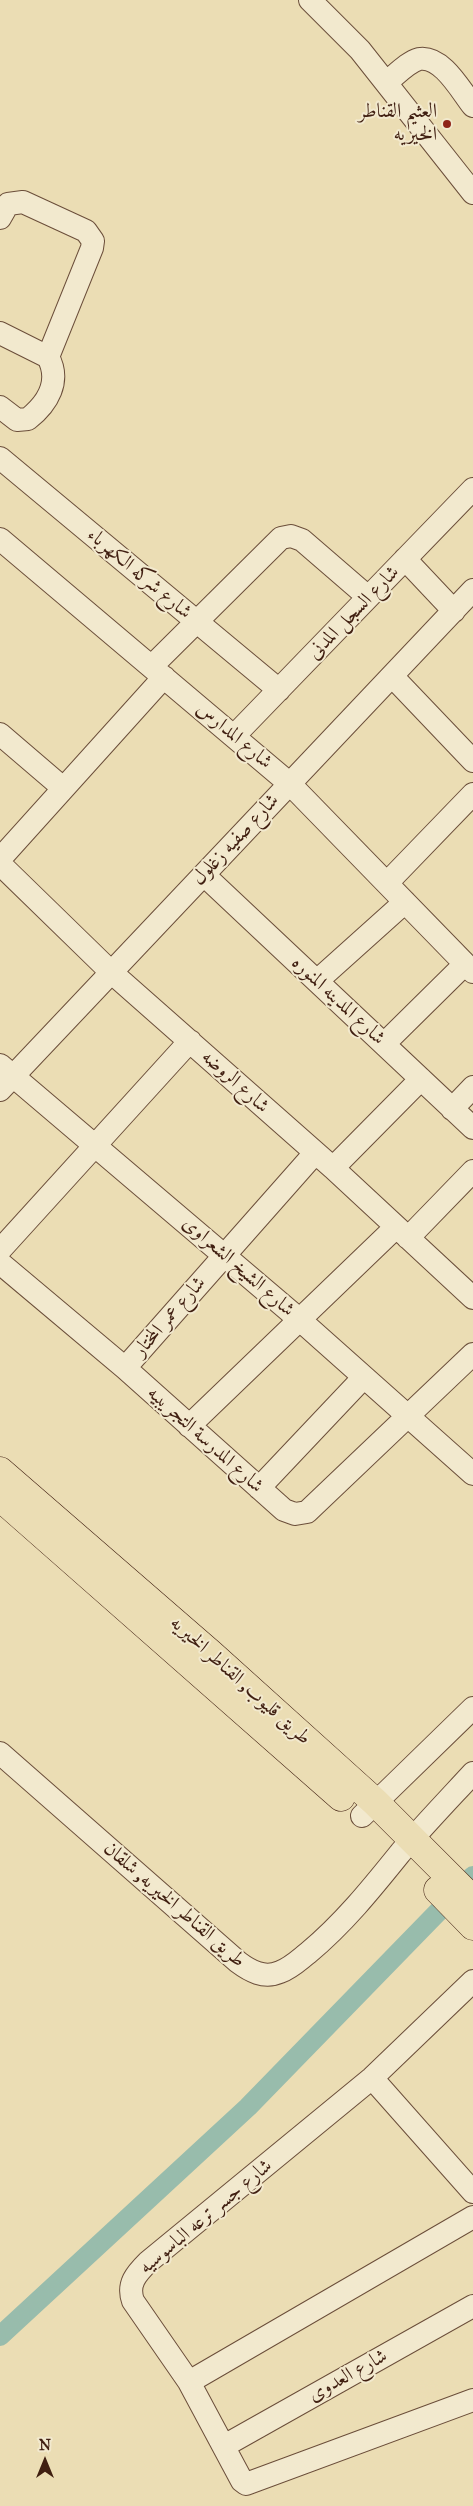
<!DOCTYPE html>
<meta charset="utf-8">
<style>
body{margin:0}
#map{position:relative;width:473px;height:2506px;overflow:hidden;background:#ebddb4;font-family:"IM FELL Great Primer",serif}
canvas{display:block}
.north{position:absolute;left:20px;top:2436px;width:50px;height:50px;-webkit-text-stroke:4px #f2e9ce;paint-order:stroke;rotate:0deg;font-size:14px;font-weight:700;line-height:20px;text-align:center;color:#401f11}
.north::after{content:'';display:block;margin:auto;width:18px;height:22px;background:#401f11;clip-path:polygon(50% 0,100% 100%,50% 72%,0 100%)}
</style>
<div id="map">
<canvas width="473" height="2506"></canvas>
<div class="north">N</div>
</div>
<script>
const c = document.querySelector('canvas').getContext('2d');
c.lineJoin = 'round';
function trace(path, color, width, dash) { c.strokeStyle = color; c.lineWidth = width; c.lineCap = dash ? 'butt' : 'round'; c.setLineDash(dash || []); c.stroke(path); }
function write(font, color, halo, rows, align = 'center') {
  c.font = font + ' "IM FELL Great Primer",Amiri,serif'; c.lineWidth = 4; c.setLineDash([]); c.textBaseline = 'middle'; c.strokeStyle = halo; c.fillStyle = color; for (const [text, x, y, turn = 0] of rows) {
    c.save(); c.translate(x, y); c.rotate((+turn || 0) * Math.PI / 180); c.textAlign = isNaN(turn) ? turn : align; if (halo) c.strokeText(text, 0, 0); c.fillText(text, 0, 0); c.restore();
  }
}
trace(new Path2D(`
 M0 2336 248 2107 473 1876`), '#98bcac', 20);
const minor = new Path2D(`
 M310 0 360 50 473 193
 M387 82C396 75 408 62 419 59 442 55 461 91 473 106
 M0 218 8 204 23 202 86 231 93 241 92 248 48 357
 M0 333 48 357C61 381 48 403 28 419L17 420 0 407
 M0 458 279 690
 M0 539 290 784 473 972
 M405 559 454 611
 M152 666 281 538 291 536 302 540 368 597
 M392 676 473 761
 M0 734 63 788
 M234 736 473 489
 M0 859 164 677
 M0 864 111 972 333 1168 473 1298
 M204 875 473 1128
 M387 883 473 794
 M317 981 405 902
 M384 1044 465 964
 M0 1065 300 1320 473 1474
 M0 1090 473 590
 M452 1109 473 1087
 M333 1168 421 1079
 M408 1238 473 1171
 M0 1250 190 1041
 M0 1263 125 1368 284 1510 295 1514 307 1512 473 1354
 M125 1368 315 1153
 M189 1426 396 1227
 M259 1488 364 1377
 M0 1753 238 1962C250 1971 264 1979 280 1972 291 1968 299 1960 308 1953 344 1923 372 1888 401 1852 424 1825 449 1799 473 1773
 M362 1816 473 1708
 M473 1981 372 2078 148 2262C136 2274 127 2284 133 2301L189 2382 242 2481 246 2484 473 2400
 M372 2078 473 2192
 M189 2382 473 2217
 M224 2446 473 2306`);
const major = new Path2D(`
 M0 1471 211 1654 375 1802 473 1900
 M0 1497 341 1797
 M438 1890 473 1926`);
trace(minor, '#6b4e3a', 24);
trace(major, '#401f11', 29);
trace(minor, '#f2e9ce', 22);
trace(major, '#ebddb4', 28);
for (const [x, y, r, color] of [
 [447,124,5,"#8f2418"]
]) { const dot = new Path2D(); dot.arc(x, y, r, 0, 2 * Math.PI); c.fillStyle = color; c.fill(dot); trace(dot, '#f2e9ce', 2); }
write('20px', '#401f11', '#f2e9ce', [
 ["العثيم القناطر",437,112],
 ["الخيريه",437,135]
], 'right');
write('20px', '#401f11', '#f2e9ce', [
 ["شارع شركه الكهرباء",139,574,40],
 ["شارع السجل المدنى",354,613,-46],
 ["شارع المدارس",234,736,40],
 ["شارع صفيه زغلول",236,840,-47],
 ["شارع المدينه المنوره",338,1001,43],
 ["شارع الروضه",235,1082,42],
 ["شارع الشيخ الشعراوى",238,1267,41],
 ["شارع عمر المختار",170,1317,-49],
 ["شارع المدرسة التجريبيه",205,1440,42],
 ["طريق قليوب, القناطر الخيريه",240,1681,42],
 ["طريق القناطر الخيريه, شلقان",174,1905,41],
 ["شارع جسر ترعه الباسوسيه",206,2217,-40],
 ["شارع العدوى",348,2376,-29]
]);
</script>
